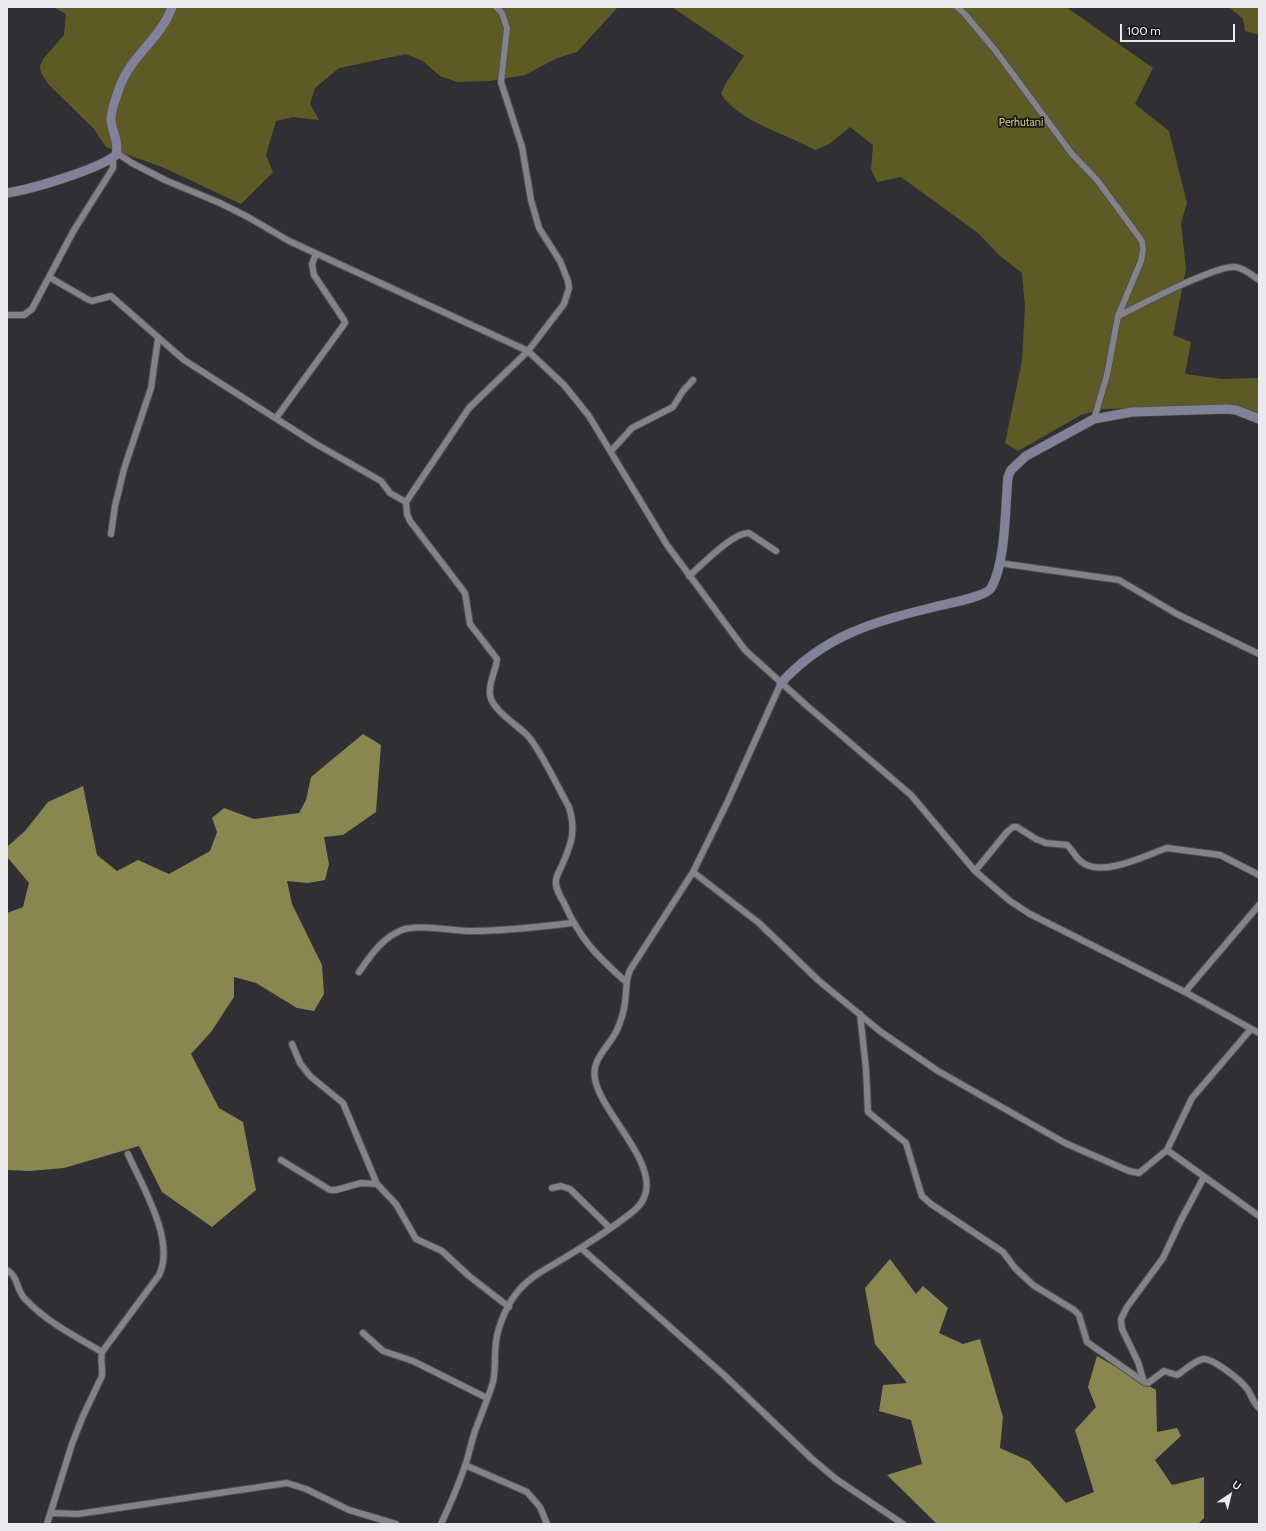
<!DOCTYPE html>
<style>
body{margin:0}
#map{position:relative;width:1266px;height:1531px;overflow:hidden;background:#303034;font-family:Cabin,sans-serif}
canvas{display:block}
.frame{position:absolute;inset:0;border:8px solid #eaeaed;pointer-events:none}
.north{position:absolute;left:1210px;top:1475px;width:40px;height:40px;-webkit-text-stroke:3px #18181a;paint-order:stroke;rotate:35deg;font-size:11px;font-weight:700;line-height:16px;text-align:center;color:#eaeaed}
.north::after{content:'';display:block;margin:auto;width:14px;height:18px;background:#eaeaed;clip-path:polygon(50% 0,100% 100%,50% 72%,0 100%)}
.scale{position:absolute;left:1120px;top:24px;width:115px;height:18px;box-sizing:border-box;border:2px solid #eaeaed;border-top:0;padding-left:5px;font-size:12px;line-height:14px;white-space:nowrap;color:#eaeaed;-webkit-text-stroke:3px #18181a;paint-order:stroke}
</style>
<div id="map">
<canvas width="1266" height="1531"></canvas>
<div class="frame"></div>
<div class="north">U</div>
<div class="scale">100 m</div>
</div>
<script>
const c = document.querySelector('canvas').getContext('2d');
c.lineJoin = 'round';
function fillPath(path, color) { c.fillStyle = color; c.fill(path, 'evenodd'); }
function trace(path, color, width, dash) { c.strokeStyle = color; c.lineWidth = width; c.lineCap = dash ? 'butt' : 'round'; c.setLineDash(dash || []); c.stroke(path); }
function write(font, color, halo, rows, align = 'center') {
  c.font = font + ' Cabin,sans-serif'; c.lineWidth = 3.5; c.setLineDash([]); c.textBaseline = 'middle'; c.strokeStyle = halo; c.fillStyle = color; for (const [text, x, y, turn = 0] of rows) {
    c.save(); c.translate(x, y); c.rotate((+turn || 0) * Math.PI / 180); c.textAlign = isNaN(turn) ? turn : align; if (halo) c.strokeText(text, 0, 0); c.fillText(text, 0, 0); c.restore();
  }
}
fillPath(new Path2D(`
 M53 7H618L577 52 557 58 525 75 489 81 457 82 440 76 423 61 406 54 339 68 315 88 310 104 319 120 293 117 276 121 266 155 273 172 241 204 162 167 106 147 94 129 49 85 41 73 40 66 43 59 64 35 66 14Z
 M672 7H1066L1153 68 1135 104 1169 131 1187 203 1181 223 1186 269 1173 335 1191 342 1185 374 1222 379 1259 378V415L1142 408 1103 409 1081 415 1018 451 1005 443 1022 361 1025 307 1022 273 1000 256 978 233 901 177 877 182 871 169 873 145 850 127 829 144 815 150C785 133 741 123 721 94L726 83 744 56Z
 M1229 7H1259V35L1245 31 1243 19Z`), '#5e5a25');
fillPath(new Path2D(`
 M363 734 381 745 376 812 343 835 324 837 329 864 325 880 308 883 287 881 292 904 322 965 324 994 314 1011 297 1008 256 983 234 977V997L211 1032 191 1054 219 1108 243 1122 256 1190 212 1227 162 1192 139 1146 64 1168 30 1171 7 1170V913L23 907 29 883 7 857V847L25 831 48 802 83 786 97 855 117 871 138 860 169 874 210 851 217 832 212 818 224 808 254 819 299 813 306 800 311 777Z
 M890 1259 916 1294 923 1286 948 1308 939 1333 963 1344 980 1339 1003 1417 1000 1448 1029 1461 1066 1503 1094 1492 1075 1430 1096 1407 1088 1387 1097 1356 1156 1390 1157 1432 1177 1428 1181 1436 1155 1460 1172 1485 1204 1477V1518L1198 1524H937L887 1475 922 1464 911 1420 879 1411 883 1385 907 1383 875 1344 865 1288Z`), '#898650');
const street = new Path2D(`
 M496 7 502 13 507 28 501 82 522 147 531 200 539 228 560 261 568 281 569 288 564 304 528 351 469 408 406 502 407 514 410 521 465 593 470 624 497 659C496 671 488 683 490 695 492 710 517 725 527 735 541 750 558 788 569 807 576 830 572 842 563 863 561 868 557 874 556 880 555 888 560 896 564 903 580 939 596 955 625 981
 M957 7 964 13 995 50 1072 154 1097 180 1142 241 1143 250 1141 261 1118 316 1107 375 1094 419
 M117 153 132 163 165 180 220 203 248 217 289 241 528 351 564 385 589 416 667 545 745 650 806 705 911 795 975 871 1010 901 1030 914 1185 992 1259 1033
 M49 277 87 299 92 301 111 296 184 360 316 444 381 481 390 493 406 502
 M7 315H24L32 309 74 230 113 168V157
 M1118 316C1139 306 1215 265 1235 267 1244 268 1252 275 1259 280
 M276 418 345 323 344 320 314 275 312 264 316 254
 M611 451 632 428 673 407 683 391 693 380
 M111 534 115 506 124 469 151 388 158 339
 M999 563 1119 580 1177 614 1259 654
 M689 576C702 565 733 532 749 533L776 551
 M975 871 1007 832 1013 827H1017L1036 839 1046 843 1067 845C1073 850 1076 859 1083 863 1104 877 1146 855 1167 848L1220 855 1259 875
 M693 872 759 923 818 980 881 1032 938 1071 1065 1143 1129 1171 1139 1173 1167 1150 1192 1098 1251 1029
 M359 972C371 955 382 938 402 930 417 924 454 931 472 931 505 931 539 927 572 923
 M1185 992 1259 905
 M860 1014 866 1069 868 1112 906 1143 920 1190 922 1196 931 1204 1003 1252 1015 1268 1033 1285 1074 1310 1079 1315 1087 1342 1144 1382 1148 1383 1164 1371 1177 1375C1184 1371 1194 1361 1203 1359 1213 1358 1242 1381 1248 1390 1252 1397 1253 1402 1259 1408
 M292 1044 300 1063 310 1076 343 1103 377 1184 396 1204 416 1239 442 1251 469 1276 509 1307
 M1167 1150 1259 1216
 M281 1160 330 1190H336L361 1183 377 1184
 M552 1188 561 1186 570 1189 610 1228
 M581 1248 724 1375 811 1458 836 1479 903 1524
 M7 1270C19 1277 16 1291 26 1300 47 1322 76 1337 102 1352
 M363 1333 383 1351 413 1361 487 1398
 M1144 1382 1138 1362 1122 1329 1121 1319 1127 1307 1163 1258 1181 1220 1204 1177
 M465 1465 527 1492 540 1507 547 1524
 M52 1513 78 1514 287 1483 306 1489 349 1510 396 1524
 M47 1524 72 1444 83 1416 102 1376C103 1368 100 1361 102 1352L159 1275C176 1241 142 1186 128 1154
 M441 1524C450 1505 458 1486 465 1466 469 1455 471 1443 475 1431 481 1415 488 1399 493 1382 496 1369 494 1356 496 1342 498 1325 508 1302 520 1289 532 1275 550 1267 566 1257 584 1246 601 1235 618 1223 628 1215 641 1208 645 1195 657 1161 600 1111 595 1079 591 1059 609 1047 617 1030 621 1021 624 1011 625 1002 627 989 625 982 630 970L693 872 727 803 781 683`);
const secondary = new Path2D(`
 M7 193C32 189 97 170 116 155 120 143 111 130 111 119 111 109 117 95 120 86 131 56 162 37 172 7
 M781 683C825 635 873 622 934 607 945 604 986 597 991 588 1006 563 1005 507 1008 477L1011 470 1026 456 1094 419 1132 412 1227 409 1236 410 1259 419`);
trace(street, '#4f4f52', 8);
trace(secondary, '#4f4f52', 10);
trace(street, '#828287', 6);
trace(secondary, '#818298', 9);
write('11px', '#cac472', '#18181a', [
 ["Perhutani",1021,123]
]);
</script>
